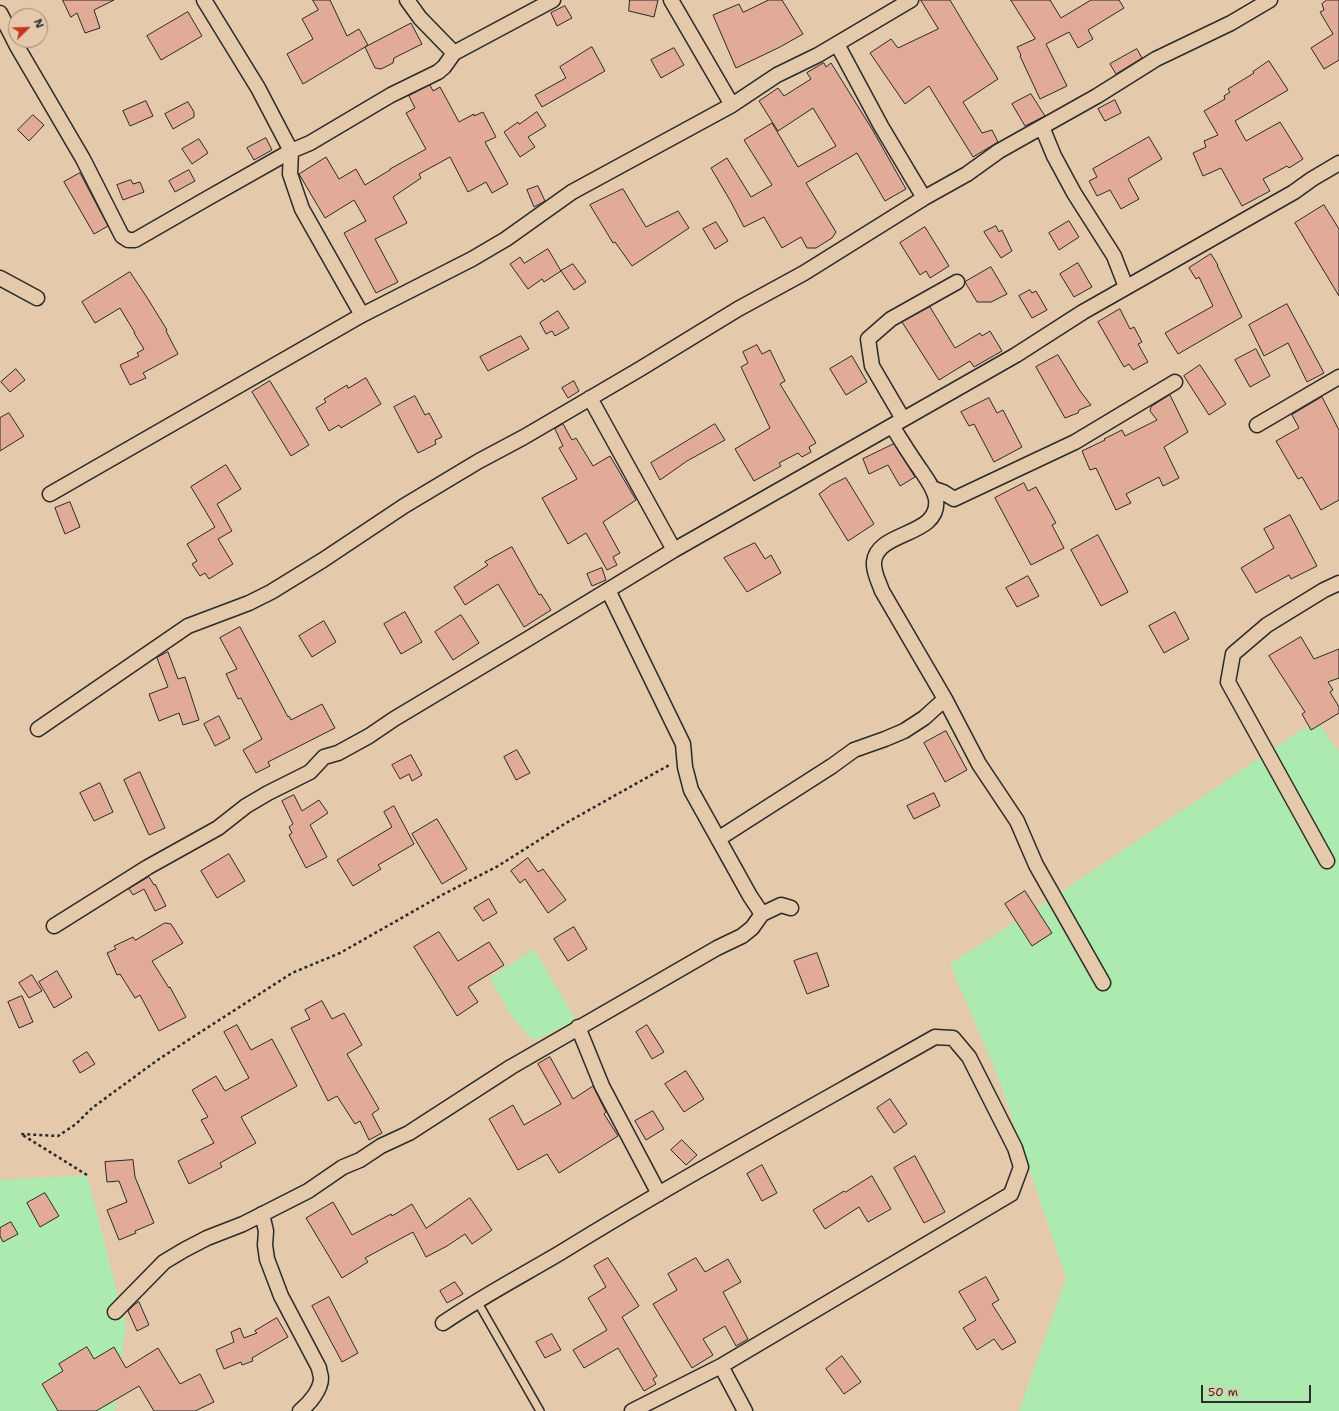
<!DOCTYPE html>
<style>
body{margin:0}
#map{position:relative;width:1339px;height:1411px;overflow:hidden;background:#e4c9ab;font-family:"Shantell Sans",sans-serif}
canvas{display:block}
.north{position:absolute;left:8px;top:8px;width:40px;height:40px;box-sizing:border-box;background:#e4c9ab;border:1px solid #9a8a78;border-radius:50%;rotate:67deg;font-size:11px;font-weight:700;line-height:16px;text-align:center;color:#2b2b2b}
.north::after{content:'';display:block;margin:auto;width:14px;height:18px;background:#c8321e;clip-path:polygon(50% 0,100% 100%,50% 72%,0 100%)}
.scale{position:absolute;left:1201px;top:1385px;width:110px;height:18px;box-sizing:border-box;border:2px solid #2b2b2b;border-top:0;padding-left:5px;font-size:12px;line-height:14px;white-space:nowrap;color:#2b2b2b;-webkit-text-stroke:3px #e4c9ab;paint-order:stroke}
</style>
<div id="map">
<canvas width="1339" height="1411"></canvas>
<div class="north">N</div>
<div class="scale">50 m</div>
</div>
<script>
const c = document.querySelector('canvas').getContext('2d');
c.lineJoin = 'round';
function fillPath(path, color) { c.fillStyle = color; c.fill(path, 'evenodd'); }
function trace(path, color, width, dash) { c.strokeStyle = color; c.lineWidth = width; c.lineCap = dash ? 'butt' : 'round'; c.setLineDash(dash || []); c.stroke(path); }
fillPath(new Path2D(`
 M1316 720 1339 753V1411H1019L1066 1278 998 1077 950 964 1052 898Z
 M534 949 576 1020 534 1041 512 1017 490 978Z
 M87 1175 126 1326 115 1411H0V1180Z`), '#adeab0');
const building = new Path2D(`
 M63 0H114L94 10 100 28 85 33 77 13 71 17Z
 M313 0H330L347 36 359 29 368 45 365 47 411 23 422 44 394 58 393 63 381 69 375 68 365 47 303 84 287 54 313 39 302 19 318 10Z
 M630 0H658L654 17 629 11Z
 M769 0H782L803 34 780 47 736 68 713 15 739 4 743 12Z
 M921 0H950L966 27 998 79 963 102 982 133 992 130 998 142 973 157 929 86 905 104 870 53 891 39 898 48 938 29Z
 M1011 0H1050L1061 18 1091 0H1119L1124 8 1088 30 1093 39 1078 48 1069 32 1046 44 1067 86 1040 99 1020 56 1021 55 1017 47 1035 39Z
 M1327 0H1339V60L1324 69 1311 48 1333 34 1320 12 1324 10 1322 4Z
 M565 6 572 18 557 26 551 13Z
 M188 12 202 36 161 60 147 36Z
 M592 47 605 71 542 107 535 95 566 78 560 67Z
 M674 48 684 65 661 78 651 60Z
 M1137 49 1142 58 1116 74 1110 64Z
 M1269 61 1288 90 1235 121 1246 141 1280 122 1303 159 1289 168 1287 166 1263 179 1270 191 1242 206 1221 168 1203 176 1193 153 1206 147 1204 141 1218 135 1204 111 1225 99 1224 96 1230 92 1228 89 1254 73 1253 72Z
 M824 63 826 67 831 63 872 129 906 189 885 201 857 153 806 183 836 232 832 238 816 248H807L801 237 782 248 764 217 744 227 731 202 711 168 727 158 751 197 772 185 744 140 772 123 798 167 836 146 813 108 778 131 759 101 778 88 784 96 811 79 807 73Z
 M430 85 433 91 440 87 459 122 474 114V116L483 112 496 137 485 142 508 184 492 193 486 182 468 192 450 157 419 174 421 178 393 197 407 223 375 239 398 282 376 293 344 233 366 221 354 200 325 218 299 174 326 157 339 179 356 169 365 185 390 170V169L426 149 406 113 415 108 409 96Z
 M1031 94 1045 116 1025 126 1012 104Z
 M1115 100 1121 113 1105 121 1098 109Z
 M146 101 153 116 130 126 123 111Z
 M188 102 194 112V117L173 129 165 114Z
 M537 112 546 126 528 137 535 147 520 157 504 132 518 122 519 124Z
 M33 115 44 125 29 141 18 130Z
 M1149 137 1162 159 1128 179 1139 199 1121 209 1110 190 1097 196 1089 181 1097 177 1093 169Z
 M266 138 272 150 254 160 247 148Z
 M199 139 208 153 192 164 182 149Z
 M189 170 195 181 175 192 169 181Z
 M80 173 108 226 94 234 64 182Z
 M131 180 133 184 140 182 144 192 123 200 117 185Z
 M538 186 545 201 534 207 527 190Z
 M623 189 646 227 678 211 689 228 632 266 615 242 613 243 590 205Z
 M1324 205 1339 229V296L1295 223Z
 M1069 221 1079 237 1059 250 1049 233Z
 M716 222 728 241 715 249 703 229Z
 M996 226 999 232 1002 230 1012 251 1001 258 984 232Z
 M925 227 949 266 930 278 926 271 920 275 900 243Z
 M548 249 561 271 544 282 542 279 528 289 510 264 520 257 524 263Z
 M1211 254 1218 265H1217L1242 317 1178 354 1165 333 1213 306 1199 277 1196 279 1189 268Z
 M1078 263 1092 287 1074 297 1060 274Z
 M573 264 586 282 574 290 561 271Z
 M991 267 1007 294 991 302H977L965 282Z
 M130 272 148 299 167 330 166 331 178 354 143 373 146 378 130 385 120 365 139 356 137 353 144 349 134 333H135L120 308 95 323 82 302Z
 M1030 290 1032 293 1036 291 1047 310 1032 318 1019 296Z
 M1287 304 1324 373 1307 382 1288 343 1264 356 1249 325Z
 M930 307 955 348 980 333 982 336 990 331 1002 351 974 367 970 361 939 380 902 322Z
 M1120 309 1130 329 1134 327 1142 342 1138 344 1148 362 1133 370 1129 364 1124 367 1098 322Z
 M558 311 569 328 555 336 552 331 546 334 540 323Z
 M521 336 529 349 488 371 480 357Z
 M757 345 762 354 770 350 785 381 780 384 816 443 809 447 811 452 802 457 798 453 779 463 781 466 754 481 735 449 770 428 741 367 748 363 743 352Z
 M1256 349 1270 376 1250 387 1235 360Z
 M1058 355 1080 391 1091 405 1079 410 1078 413 1065 418 1036 367Z
 M852 356 867 382 846 395 830 369Z
 M1200 365 1226 404 1209 415 1184 376Z
 M16 369 25 380 10 392 1 382Z
 M366 378 381 404 341 428 339 425 329 431 316 408 326 402 324 399 347 385 348 388Z
 M270 381 309 445 291 456 252 392Z
 M574 381 579 391 568 398 562 388Z
 M1170 395 1188 432 1164 447 1179 478 1163 486 1159 477 1126 494 1131 503 1116 510 1096 468 1090 470 1082 451 1105 440 1104 439 1122 430 1125 436 1157 420 1150 411 1151 407Z
 M415 396 425 415 429 413 442 437 435 440 436 444 418 453 394 407Z
 M1322 397 1339 430V500L1321 510 1302 477 1298 479 1276 441 1299 428 1292 415Z
 M989 398 997 413 1003 410 1022 447 994 462 974 424 969 426 961 412Z
 M9 413 24 436 0 451V418Z
 M563 424 572 440 576 438 593 466 610 456 636 500 603 522 620 553 613 557 617 565 607 570 586 533 568 544 542 498 577 479 559 448 563 446 555 429Z
 M715 424 725 440 687 461 660 480 651 463Z
 M894 444 915 477 900 486 888 465 869 474 863 459Z
 M226 465 241 489 217 504 232 531 218 539 233 564 209 579 205 573 200 576 192 564 197 561 187 544 215 527 191 487Z
 M846 478 874 524 848 541 819 494 831 485Z
 M1024 483 1028 491 1036 487 1056 523 1052 525 1064 548 1031 565 995 498Z
 M70 502 80 527 65 534 55 508Z
 M1290 515 1317 566 1291 579 1289 575 1256 593 1241 568 1274 548 1264 529Z
 M1098 535 1128 592 1101 606 1071 550Z
 M755 543 765 559 771 555 781 573 747 592 724 558Z
 M512 547 539 595 541 594 551 610 524 627 498 584 465 605 454 587 488 565 485 562Z
 M602 568 606 580 592 586 587 574Z
 M1028 576 1039 596 1017 607 1006 588Z
 M405 612 422 642 401 654 384 624Z
 M1175 612 1189 639 1164 653 1149 626Z
 M461 615 479 643 453 660 435 632Z
 M324 621 336 642 312 657 299 636Z
 M240 627 288 717 289 716 291 720 322 704 335 728 268 762 270 766 256 773 243 750 262 739 241 698 238 699 226 674 237 669 220 638Z
 M1301 637 1314 659 1339 649V678L1328 682 1333 690 1330 692 1339 707V713L1311 730 1302 714 1305 712 1269 656Z
 M168 652 178 679 185 677 199 720 183 725 179 713 159 721 149 694 168 687 157 658Z
 M219 716 230 738 215 746 204 724Z
 M946 731 967 770 945 782 924 743Z
 M517 750 530 773 516 780 504 757Z
 M411 755 422 775 412 781 409 774 400 779 392 765Z
 M140 772 165 828 149 835 124 780Z
 M100 783 113 812 94 821 80 793Z
 M934 793 940 806 914 819 907 806Z
 M294 795 302 811 319 800 328 813 310 825 327 857 306 868 289 835 292 833 289 827 293 824 282 801Z
 M394 806 414 844 378 865 381 869 353 886 337 860 392 827 384 812Z
 M437 819 467 869 442 884 412 834Z
 M229 854 245 881 217 898 201 871Z
 M528 858 538 872 543 869 566 900 548 913 525 879 520 883 511 871Z
 M149 877 154 885 155 884 166 906 155 911 144 889 133 895 129 889Z
 M1025 891 1052 933 1032 946 1005 904Z
 M489 899 497 913 483 921 474 908Z
 M165 923 171 924 183 943 152 961 169 988 170 987 186 1017 159 1031 140 995 135 998 120 974 117 975 107 953 116 949 114 946 133 937 135 940Z
 M574 927 587 949 568 961 554 939Z
 M439 932 458 961 489 942 504 965 468 987 478 1002 457 1016 414 947Z
 M817 953 829 986 807 994 794 961Z
 M57 971 72 997 54 1008 39 982Z
 M32 975 42 991 29 998 19 983Z
 M22 996 33 1022 19 1028 8 1002Z
 M322 1001 332 1019 344 1013 362 1045 347 1054 379 1109 372 1114 382 1133 369 1140 360 1121 355 1124 337 1096 328 1101 291 1028 310 1019 305 1010Z
 M237 1025 251 1050 272 1039 297 1086 241 1117 256 1143 220 1163 222 1167 189 1184 178 1161 214 1143 201 1120 208 1117 192 1090 216 1076 225 1091 249 1078 224 1032Z
 M647 1025 664 1052 652 1059 636 1032Z
 M87 1052 95 1064 80 1073 73 1061Z
 M550 1057 573 1099 593 1086 606 1112 604 1114 618 1136 559 1173 547 1154 518 1170 489 1119 513 1105 524 1125 561 1104 538 1064Z
 M686 1071 704 1099 684 1112 665 1084Z
 M890 1099 907 1124 894 1133 877 1108Z
 M653 1111 664 1129 646 1140 635 1121Z
 M682 1140 697 1155 686 1165 671 1150Z
 M915 1156 945 1212 924 1223 894 1168Z
 M133 1160 135 1177 154 1223 135 1231 136 1233 119 1240 107 1210 127 1202 119 1181 107 1182 105 1162Z
 M762 1165 777 1193 762 1201 747 1174Z
 M872 1176 891 1209 868 1222 859 1207 825 1229 813 1210 844 1191 845 1192Z
 M45 1193 59 1216 40 1227 27 1203Z
 M470 1198 492 1230 472 1244 465 1234 447 1246 426 1257 413 1232 365 1258 368 1262 342 1278 306 1218 333 1202 352 1235 391 1214 392 1216 412 1204 426 1228Z
 M11 1222 18 1234 3 1242 0 1236V1228Z
 M608 1258 639 1306 622 1317 657 1376 653 1379 656 1384 644 1391 618 1348 584 1368 573 1350 607 1330 588 1298 606 1287 594 1266Z
 M696 1258 705 1272 728 1259 741 1282 723 1292 748 1339 736 1346 725 1326 703 1339 713 1355 692 1368 653 1304 677 1290 668 1274Z
 M986 1277 999 1300 992 1304 1016 1342 1002 1350 994 1339 977 1350 963 1328 976 1320 959 1292Z
 M455 1282 463 1294 447 1303 440 1291Z
 M329 1297 358 1353 342 1362 312 1306Z
 M139 1302 149 1325 137 1331 128 1311 134 1305Z
 M277 1318 288 1337 252 1358 253 1361 242 1365 241 1362 224 1369 216 1350 234 1342 231 1332 240 1328 244 1338 257 1333 255 1331Z
 M552 1334 561 1350 545 1358 536 1342Z
 M87 1347 94 1359 114 1347 126 1368 158 1348 180 1384 200 1374 214 1402 195 1411H154L139 1386 96 1411H58L42 1384 63 1371 59 1364Z
 M842 1356 861 1382 844 1394 826 1369Z`);
fillPath(building, '#e1ab97');
trace(building, '#2b2b2b', 1);
const service = new Path2D(`
 M477 1301 540 1411`);
const minor = new Path2D(`
 M204 0 258 88 291 151 290 174 302 209 362 315
 M407 0 420 18 454 53
 M671 0 732 105
 M0 13 18 48 83 159 122 236 128 240H135L208 198 291 151 310 143 391 95 438 72 444 67 454 53 553 0
 M837 44 881 126 924 198
 M1042 127 1054 156 1074 193 1114 256 1126 287
 M0 278 37 298
 M590 398 674 550
 M903 419 872 366 868 339 891 319 957 282
 M1257 425 1339 377
 M892 426C901 440 910 455 920 469 926 478 934 488 936 499 941 537 877 530 874 562 873 572 879 582 882 591L945 699 979 764 1017 821 1036 865 1103 983
 M932 488 943 492 954 499 1075 442 1175 382
 M50 494 362 315 472 259 506 239 572 192 732 105 777 75 818 55 911 0
 M608 590 683 744 685 767 691 790 750 896 762 914
 M38 729 188 626 249 603 271 592 323 560 404 506 479 461 524 437 640 369 738 309 804 273 924 198 967 174 999 151 1097 96 1156 59 1231 23 1270 0
 M718 839 832 766 854 750 885 739 904 731 924 718 945 699
 M1327 861 1228 682 1233 654 1267 625 1324 590 1339 583
 M54 926 148 867 218 828 246 806 268 793 310 772 324 757 338 753 369 736 394 719 526 640 674 550 1016 355 1083 312 1294 192 1312 179 1339 163
 M578 1027 602 1086 659 1194
 M262 1214 266 1231 265 1245 267 1259 281 1296 319 1368C319 1371 321 1375 321 1378 321 1390 309 1404 300 1411
 M115 1312 164 1262 184 1250 207 1238 243 1224 308 1191 343 1167 360 1160 381 1146 409 1133 511 1067 717 948 742 936 752 928 762 914 781 905 791 908
 M443 1323C481 1297 521 1276 560 1253 683 1177 810 1108 935 1037L953 1038 969 1057 1015 1148 1021 1167 1011 1194 721 1366 632 1411
 M721 1366 745 1411`);
trace(service, '#2b2b2b', 10);
trace(minor, '#2b2b2b', 17);
trace(new Path2D(`
 M87 1175 21 1134 58 1136 76 1124 92 1108 159 1059 292 973 340 953 442 895 498 866 566 823 671 764`), '#2b2b2b', 2.5, [3, 3]);
trace(service, '#e4c9ab', 7);
trace(minor, '#e4c9ab', 14);
</script>
